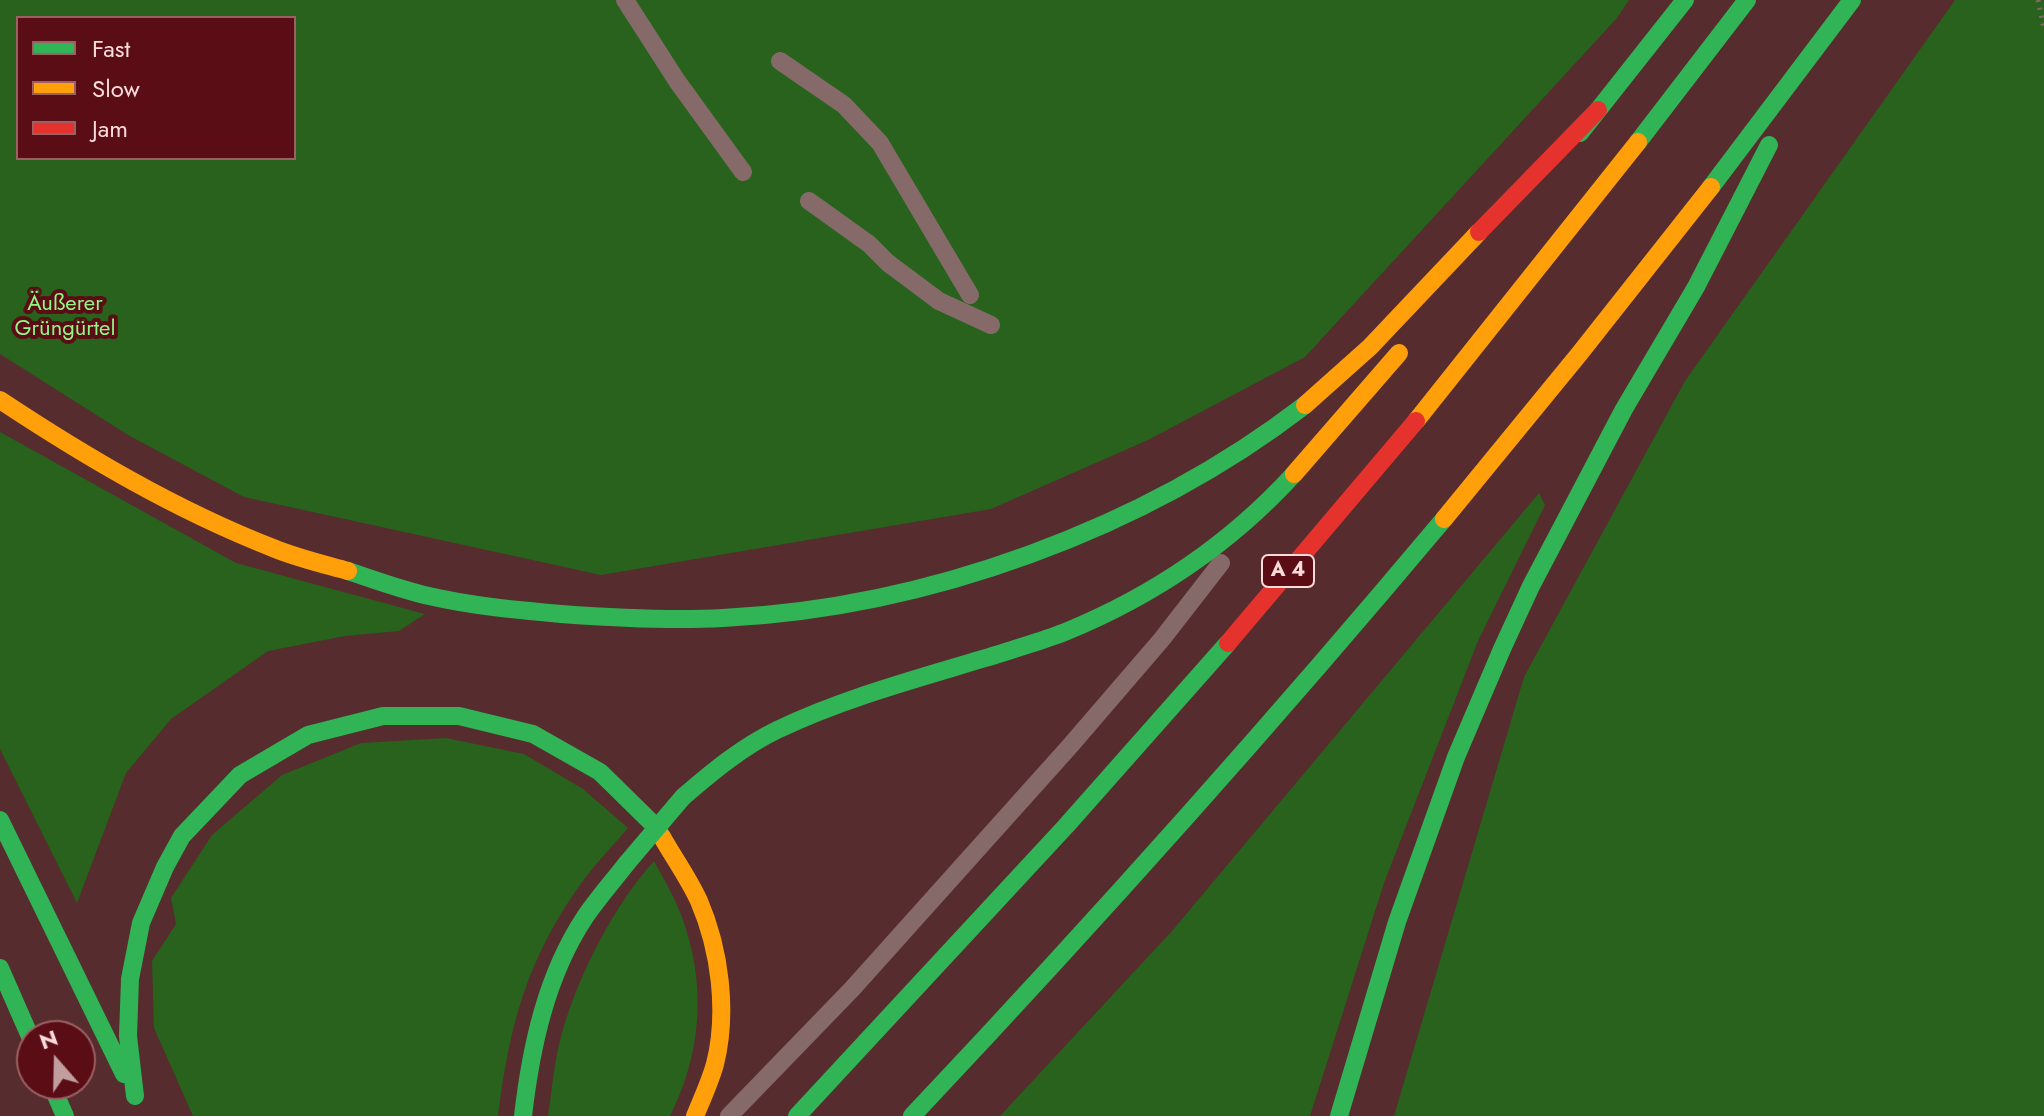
<!DOCTYPE html>
<meta charset="utf-8">
<style>
body{margin:0}
#map{position:relative;width:2044px;height:1116px;overflow:hidden;background:#562c2e;font-family:Jost,sans-serif}
canvas{display:block}
.legend{position:absolute;left:16px;top:16px;width:280px;height:144px;box-sizing:border-box;background:#5b0d15;border:2px solid #9a6064;margin:0;padding:10px 14px;list-style:none;font-size:24px;color:#f9dcda}
.legend li{display:flex;align-items:center;gap:16px;height:40px}
.legend b{width:40px;border:2px solid #9a6064}
.north{position:absolute;left:16px;top:1020px;width:80px;height:80px;box-sizing:border-box;background:#5b0d15;border:2px solid #9a6064;border-radius:50%;rotate:340deg;font-size:22px;font-weight:700;line-height:32px;text-align:center;color:#f9dcda}
.north::after{content:'';display:block;margin:auto;width:28px;height:36px;background:#c09e9e;clip-path:polygon(50% 0,100% 100%,50% 72%,0 100%)}
</style>
<div id="map">
<canvas width="2044" height="1116"></canvas>
<ul class="legend">
<li><b style="height:10px;background:#30b455"></b>Fast</li>
<li><b style="height:10px;background:#ff9f0a"></b>Slow</li>
<li><b style="height:10px;background:#e5322d"></b>Jam</li>
</ul>
<div class="north">N</div>
</div>
<script>
const c = document.querySelector('canvas').getContext('2d');
c.lineJoin = 'round';
function fillPath(path, color) { c.fillStyle = color; c.fill(path, 'evenodd'); }
function trace(path, color, width, dash) { c.strokeStyle = color; c.lineWidth = width; c.lineCap = dash ? 'butt' : 'round'; c.setLineDash(dash || []); c.stroke(path); }
function write(font, color, halo, rows, align = 'center') {
  c.font = font + ' Jost,sans-serif'; c.lineWidth = 8; c.setLineDash([]); c.textBaseline = 'middle'; c.strokeStyle = halo; c.fillStyle = color; for (const [text, x, y, turn = 0] of rows) {
    c.save(); c.translate(x, y); c.rotate((+turn || 0) * Math.PI / 180); c.textAlign = isNaN(turn) ? turn : align; if (halo) c.strokeText(text, 0, 0); c.fillText(text, 0, 0); c.restore();
  }
}
fillPath(new Path2D(`
 M0 0H1629L1617 18 1305 357 1148 440 991 509 601 575 244 497 128 435 0 354ZM18 18H294V158H18Z
 M1955 0H2044V1116H1394L1524 677 1685 381Z
 M0 432 236 563 425 614 399 631 345 636 268 651 171 719 126 773 77 903 0 749Z
 M1539 493 1545 505 1478 641 1384 883 1310 1116H1000L1172 931Z
 M446 738 524 754 583 789 628 828C612 847 594 865 580 885 527 959 509 1027 498 1116H193L154 1028 152 961 176 924 171 898 212 835 282 775 361 743Z
 M654 861C666 883 679 905 686 929 706 992 700 1057 670 1116H548C551 1096 553 1075 557 1054 570 990 610 910 654 861Z`), '#28621c');
trace(new Path2D(`
 M2038 0 2044 29`), '#846868', 5, [2, 6]);
trace(new Path2D(`
 M625 0 677 81 743 172
 M780 61 844 105 880 143 970 295
 M809 201 869 244 888 263 939 301 991 325
 M729 1116 852 989 1070 746 1162 639 1221 563`), '#866a6a', 18);
trace(new Path2D(`
 M1580 133 1685 0
 M1638 142 1747 0
 M1711 187 1852 0
 M348 571C375 580 402 590 429 596 472 606 517 610 561 614 615 618 669 621 723 618 927 608 1144 529 1305 405
 M683 797C712 772 742 747 777 730 848 696 927 676 1002 653 1023 646 1045 640 1065 632 1153 596 1230 544 1294 474
 M0 820 124 1074
 M0 968 32 1041
 M51 1084 65 1116
 M135 1096 128 1036 130 979 141 923 165 867 182 836 240 775 308 735 383 716H459L533 734 600 772 656 827 662 837
 M523 1116C531 1047 546 976 585 917 598 898 613 881 627 863
 M797 1116 1066 826 1228 643
 M912 1116C1095 922 1272 724 1444 519
 M1339 1116 1397 922 1456 757 1502 649 1531 586 1624 409 1696 287 1769 145`), '#30b455', 18);
trace(new Path2D(`
 M0 400C86 457 176 510 273 548 297 558 323 564 348 571
 M1305 405 1370 347 1479 232
 M1416 421 1638 142
 M1294 474 1399 353
 M1444 519 1580 353 1711 187
 M662 837C674 858 689 879 699 901 720 950 728 1012 715 1064 710 1082 702 1099 695 1116`), '#ff9f0a', 18);
trace(new Path2D(`
 M1479 232 1598 110
 M1228 643 1416 421`), '#e5322d', 18);
trace(new Path2D(`
 M627 863 683 797`), '#30b455', 18);
for (const [x, y, w] of [
 [1288,571,52]
]) { const box = new Path2D(); box.roundRect(x - w / 2, y - 16, w, 32, 6); c.fillStyle = '#5b0d15'; c.fill(box); trace(box, '#f9dcda', 2); }
write('bold 20px', '#f9dcda', null, [
 ["A 4",1288,571]
]);
write('22px', '#91f686', '#5b0d15', [
 ["Äußerer",65,305],
 ["Grüngürtel",65,330]
]);
</script>
